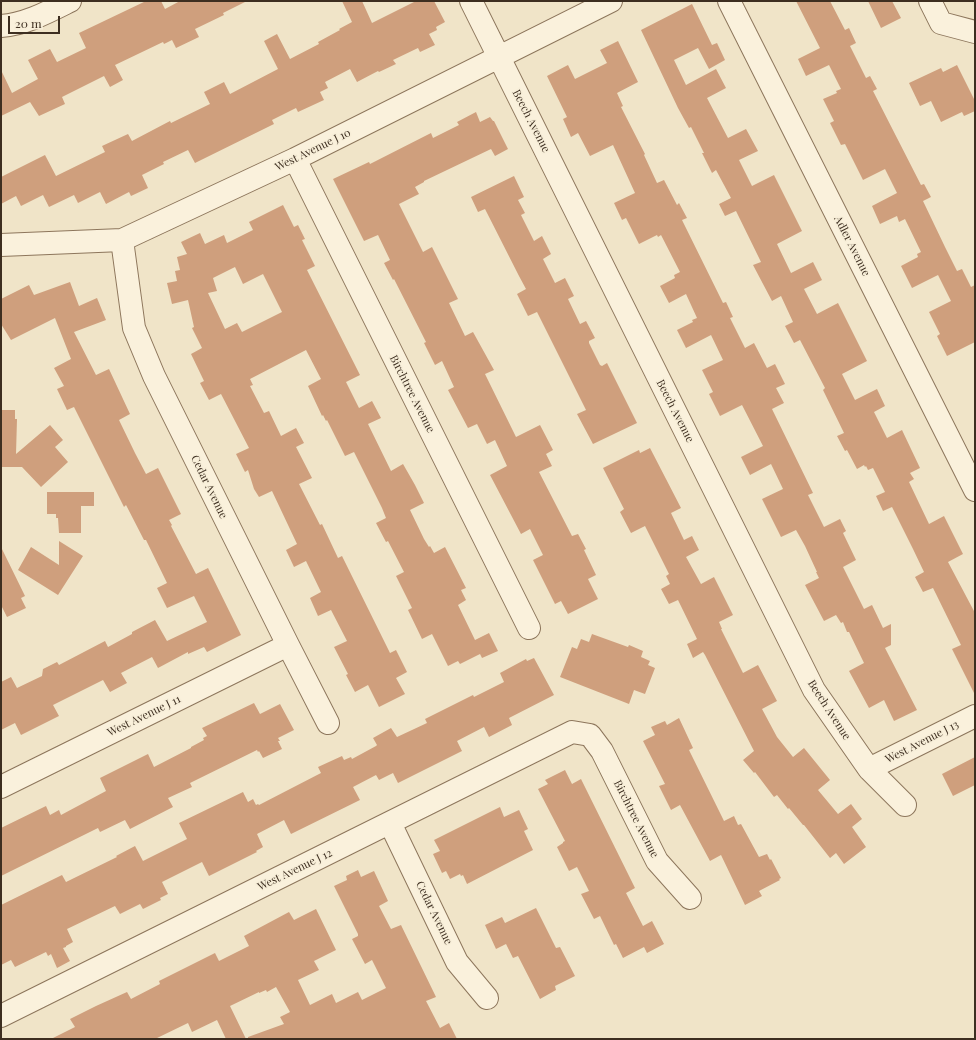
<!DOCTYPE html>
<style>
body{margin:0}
#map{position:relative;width:976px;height:1040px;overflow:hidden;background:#f0e4c8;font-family:"Playfair Display",serif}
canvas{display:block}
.frame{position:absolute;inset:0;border:2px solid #3d2e20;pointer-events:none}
.scale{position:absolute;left:8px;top:16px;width:52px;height:18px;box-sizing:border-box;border:2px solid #3d2e20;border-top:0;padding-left:5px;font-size:12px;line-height:14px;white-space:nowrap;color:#3d2e20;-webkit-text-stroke:3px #f7eed8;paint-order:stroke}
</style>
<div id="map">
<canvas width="976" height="1040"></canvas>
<div class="frame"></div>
<div class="scale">20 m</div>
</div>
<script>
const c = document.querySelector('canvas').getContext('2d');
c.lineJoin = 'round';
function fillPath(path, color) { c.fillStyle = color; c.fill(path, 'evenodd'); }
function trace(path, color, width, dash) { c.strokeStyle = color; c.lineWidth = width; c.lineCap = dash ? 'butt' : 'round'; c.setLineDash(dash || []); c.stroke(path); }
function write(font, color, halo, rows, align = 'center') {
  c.font = font + ' "Playfair Display",serif'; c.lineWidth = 3; c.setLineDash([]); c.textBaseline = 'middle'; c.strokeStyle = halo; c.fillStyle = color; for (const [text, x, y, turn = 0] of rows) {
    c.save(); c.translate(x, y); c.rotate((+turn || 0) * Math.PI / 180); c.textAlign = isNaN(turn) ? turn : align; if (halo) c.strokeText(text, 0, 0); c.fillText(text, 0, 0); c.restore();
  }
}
fillPath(new Path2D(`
 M146 1H161L165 9 180 1H247L223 13 224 15 195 29 199 37 176 48 172 40 164 44 163 42 115 65 123 80 110 87 104 76 62 97 65 104 39 116 30 102 1 116V70L12 93 38 79 28 60 50 49 57 62 86 48 79 33Z
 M342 1H362L372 23 416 1H434L445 22 436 27 437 30 429 34 435 45 420 52 418 48 393 60 396 64 379 72 378 71 357 82 350 69 325 82 328 88 320 92 324 100 298 112 296 108 272 120 274 124 195 163 188 150 163 162 164 164 142 175 148 188 131 196 129 192 106 204 100 192 78 203 74 195 49 207 43 195 21 206 16 196 1 204V177L45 155 56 176 105 152 102 146 128 134 132 141 170 121 171 123 210 104 204 92 224 82 230 94 278 69 264 41 277 34 290 59 319 44 318 42 340 30 339 29 352 22Z
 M796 1H830L845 30 849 28 856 43 850 46 866 78 870 76 877 89 873 91 921 185 924 184 931 197 923 201 945 247 957 271 962 269 971 287 975 285V342L947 356 937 336 940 334 929 312 951 301 938 275 912 288 901 266 918 257 917 254 921 252 905 219 899 222 897 216 880 224 872 206 897 193 885 169 863 180 845 144 841 145 830 123 834 121 823 99 837 93 836 91 841 89 829 65 806 76 798 59 820 48Z
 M868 1H892L901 18 881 28Z
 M692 4 712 45 717 43 725 60 709 69 698 48 674 60 686 85 716 69 726 88 707 98 728 138 746 129 758 151 739 160 752 186 774 175 802 231 777 244 791 273 813 262 822 280 804 289 817 314 838 303 867 361 842 374 855 400 877 389 885 406 874 412 887 438 902 430 920 468 910 473 914 479 909 482 929 524 944 516 963 554 948 562 975 613V695L952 649 961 645 936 594 933 588 923 592 915 577 924 572 913 549 892 507 883 511 876 496 885 492 873 468 868 470 866 466 865 467 864 465 857 469 847 450 845 451 837 436 844 433 823 390 825 388 800 340 794 343 785 326 793 322 781 296 772 301 753 265 761 262 736 211 725 216 719 204 731 198 716 170 712 173 702 153H704L691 127 689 128 678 108 641 30Z
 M618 41 638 82 617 93 623 106 621 107 645 154 644 155 657 183 664 180 677 205 679 203 687 218 682 220 723 303 726 302 733 317 730 318 745 348 754 343 767 368 775 364 785 384 776 388 784 403 772 409 813 493 808 495 824 527 840 519 846 531 843 533 856 560 843 567 864 609 872 605 883 628 891 624V645L885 648 917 710 894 721 884 700 869 708 849 671 864 663 849 632H847L843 622 841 623 836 615 824 621 805 585 819 578 816 572H817L805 546 796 530 781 537 762 499 783 489 771 464 750 475 741 457 763 446 742 405 720 416 709 394 713 392 702 370 723 360 711 335 686 348 677 330 693 322 692 320 697 318 686 294 669 303 660 286 675 278 674 275 680 272 661 235 658 237 657 235 639 244 626 218 622 220 614 203 635 193 613 145 590 156 578 133 571 137 563 119 567 117 547 76 568 65 575 79 607 63 600 50Z
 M957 65 975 101V111L964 116 962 112 941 122 931 101 920 106 909 83 941 68 943 72Z
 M476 112 480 122 490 117 493 121H494L508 149 495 156 491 149 424 181V182L415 187 419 194 399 204 423 252 432 247 458 299 449 303 465 336 473 332 494 370 485 374 516 437 540 425 553 450 546 454 552 466 539 472 572 536 578 534 586 549 584 550 596 575 588 579 598 599 568 614 561 601 555 604 533 560 543 555 530 529 521 534 490 475 507 466 495 440 487 444 477 424 468 428 448 390 454 387 442 361 435 365 424 343 426 342 394 279 393 280 384 263 390 260 378 235 364 241 333 179 369 162 370 164 431 133 433 138 459 125 457 122Z
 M514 176 524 197 518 200 525 213 521 215 534 241 542 236 551 254 543 259 555 283 565 278 574 296 568 299 580 324 586 321 595 338 589 341V343L600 365 602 366 607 363 637 423 593 444 577 414 586 410 537 312 528 316 517 294 526 289 519 276 485 209 478 212 471 197Z
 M283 205 294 227 298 225 305 239 302 240 315 266 307 270 360 375 346 382 359 408 372 401 381 418 368 424 391 471 403 464 415 485 424 503 410 510 424 539 429 547 430 546 434 553 445 547 466 588 461 590 466 600 458 605 475 640 489 633 498 651 482 658 480 654 460 664 458 661 448 666 432 634 422 639 408 610 412 608 396 576 404 572 388 541 386 542 376 523 386 518 382 508 354 452 345 456 327 420 326 421 323 415 322 416 308 386 321 379 306 350 250 379 253 385 250 386 264 413 269 411 281 436 296 428 304 443 296 447 312 478 299 484 320 525 322 524 338 558 342 556 390 653 396 650 407 672 396 678 405 694 379 707 368 685 355 692 346 675 348 674 334 647 347 641 331 610 318 616 310 598 321 592 306 561 294 567 286 550 297 544 272 491 259 497 254 489 248 470 245 472 236 454 249 448 221 394 209 400 200 383 204 381 191 354 202 348 192 328 194 327 188 300 172 304 167 283 177 281 175 271 180 270 177 257 187 254 181 242 200 233 205 244 224 235 227 243 253 230 249 222ZM235 267 243 284 263 274 282 312 242 332 237 323 225 329 208 293 217 291 213 278Z
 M70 282 79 306 97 298 106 320 74 332 96 375 109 369 130 414 119 420 135 453 146 474 158 468 181 514 169 520 172 525 171 526 196 574 208 568 241 635 207 652 204 647 188 654V652L158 668 152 657 121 673 127 683 110 692 103 680 53 705 59 716 21 735 15 723 1 730V682L11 677 17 688 42 676 43 669 57 662 59 665 105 641 108 647 132 634V632L155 620 167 641 207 622 194 596 167 608 157 588 167 583 146 540H144L126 505 124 507 74 407 67 410 57 389 64 386 54 368 71 359 55 318 11 340 1 324V299L29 285 34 295Z
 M1 410H15V419H17L16 454 50 425 63 440 55 447 68 462 41 487 22 467H1Z
 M650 448 681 508 671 513 684 540 692 536 699 550 686 557 701 584 714 577 733 615 719 622 722 629H721L743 673 758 665 777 701 762 709 777 737 793 757 804 748 830 780 818 790 838 814 851 804 862 819 852 827 866 847 844 864 836 853 830 858 804 825H803L789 808 788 809 777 795 774 797 755 772 754 773 743 760 754 751 705 655 703 652 693 658 687 644 697 639 678 600 669 604 661 589 670 584 666 576 669 574 645 526 631 533 620 512 624 509 603 468 639 450 640 453Z
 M47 492H94V506H81V533H59L58 518H56V514H47Z
 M59 541 83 556 58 595 18 570 31 547 59 565Z
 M1 547 25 596 21 598 26 608 7 617 1 605Z
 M592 634 628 647 629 645 643 651 641 657 650 661 648 665 655 668 645 694 634 690 629 704 560 677 572 647 577 649 581 639 589 642Z
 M534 658 554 695 509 718 512 725 489 737 484 727 457 741 462 751 398 783 393 773 379 780 376 775 353 787 360 800 291 834 284 820 257 834 263 847 256 851 257 852 209 876 202 862 162 882 168 894 160 898 161 900 143 909 140 904 120 914 115 906 67 929 73 942 66 946V947L63 948 70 961 57 968 51 954 48 956 46 952 15 967 11 960 1 965V905L62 875 66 882 117 857 116 856 135 846 143 861 187 839 179 823 243 792 248 802 253 799 256 805 258 804 259 805 321 773 318 767 342 756 344 760 351 757 352 759 376 746 377 745 373 738 391 728 397 737 427 723 425 719 473 695 474 697 504 682 500 673 526 659 527 661Z
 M254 703 260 714 280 704 294 730 278 738 280 741H278L282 749 263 758 259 751 258 752 257 750 190 783 192 787 168 798 173 807 130 829 125 820 100 832 98 828 1 876V828L46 806 50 815 59 810 61 815 106 791 100 778 148 754 154 767 191 748V747L204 740 203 738 207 736 202 728Z
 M679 718 693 748 689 750 724 821 734 816 738 825 741 824 759 857 767 854 770 860 771 859 781 878 779 879 780 880 759 891 762 896 745 905 721 855 710 861 680 805 671 810 659 786 665 784 643 741 655 735 651 727 665 721 667 725Z
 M975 757V785L953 796 942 774Z
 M565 770 572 784 581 779 635 888 626 893 643 926 652 921 664 944 647 953 644 947 623 958 616 944 614 945 600 916 594 919 581 894 589 891 577 867 569 871 557 847 563 843V842L565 841 538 789 548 784 545 780Z
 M500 807 504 817 519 810 528 829 524 831 533 850 467 884 463 875 461 876 460 874 450 879 446 871 442 873 433 854 440 851 434 840Z
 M358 870 361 877 374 871 388 901 379 906 391 929 401 925 436 997 426 1001 440 1028 449 1023 457 1039H248V1037L284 1024 280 1017 290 1012 276 987 267 992 266 990 259 993V992L230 1006 246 1039H226L217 1020 192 1032 188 1023 155 1039H51L75 1027 70 1019 96 1006 127 992 131 999 160 984 159 981 215 953 219 961 249 946 244 936 289 912 294 920 316 909 336 950 314 961 319 970 298 980 310 1005 332 994 336 1003 358 992 362 1000 386 988 372 960 365 964 352 939 358 936V934L334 886 347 880 346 876Z
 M536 908 556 948 560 947 575 976 555 986 556 990 540 999 518 956 513 958 506 944 496 949 485 925 502 917 505 923Z`), '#cf9f7d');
const minor = new Path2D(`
 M471 1 814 690 869 769 905 805
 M729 1 975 490
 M930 1 941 23 975 32
 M1 26C26 24 48 12 70 1
 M295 159 529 628
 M122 240 134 328 154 376 288 645 328 723
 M1 245 122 240 295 159 611 1
 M869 769 975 716
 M1 787 288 645
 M390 823 457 962 487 998
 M1 1016 572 732 590 735 602 751 657 861 690 898`);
trace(minor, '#8d765c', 24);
trace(minor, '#faf1dc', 22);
write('11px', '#3d2e20', '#f7eed8', [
 ["Beech Avenue",531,121,63],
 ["West Avenue J 10",313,150,-26],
 ["Adler Avenue",852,246,63],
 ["Birchtree Avenue",412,394,63],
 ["Beech Avenue",675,411,63],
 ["Cedar Avenue",209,487,64],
 ["Beech Avenue",829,710,57],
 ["West Avenue J 11",144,716,-26],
 ["West Avenue J 13",922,742,-27],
 ["Birchtree Avenue",636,819,63],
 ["West Avenue J 12",295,870,-26],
 ["Cedar Avenue",434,913,64]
]);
</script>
